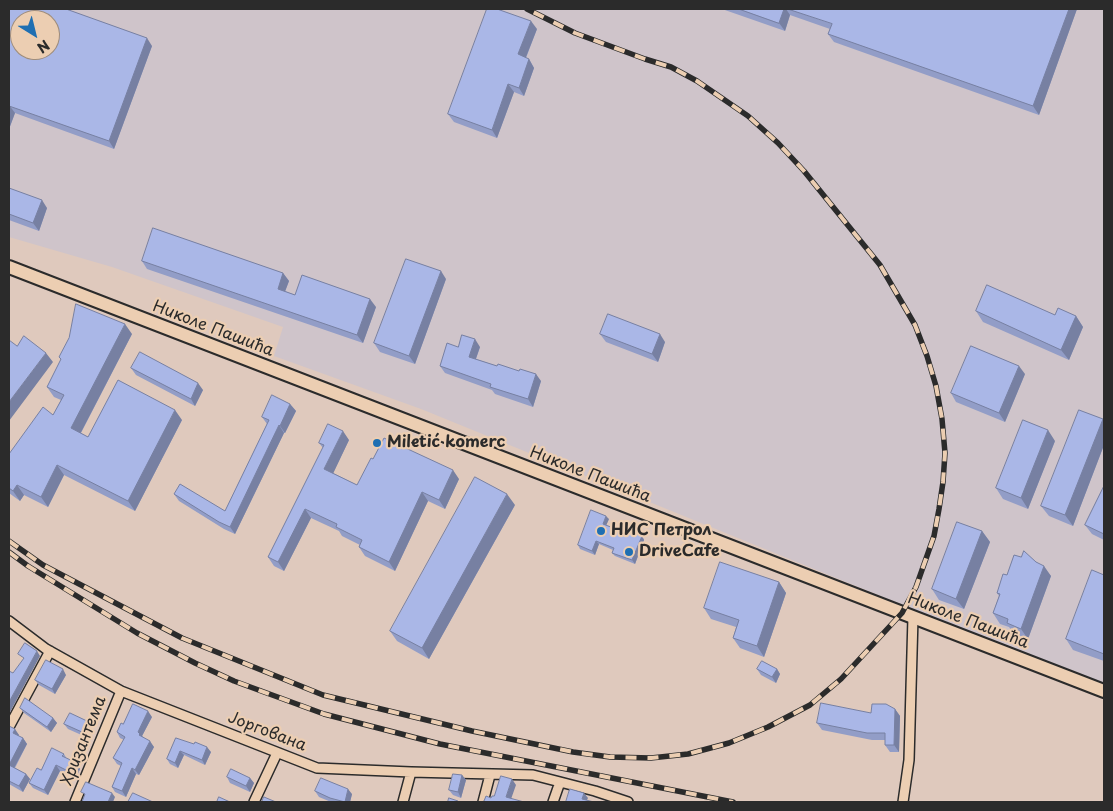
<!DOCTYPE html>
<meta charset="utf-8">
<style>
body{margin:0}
#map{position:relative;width:1113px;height:811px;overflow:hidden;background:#dfc9bd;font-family:"Playpen Sans",sans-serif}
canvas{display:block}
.frame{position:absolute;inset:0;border:10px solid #2b2b2b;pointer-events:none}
.north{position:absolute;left:10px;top:10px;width:50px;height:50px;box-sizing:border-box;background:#ecceb2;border:1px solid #9f8d7c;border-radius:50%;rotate:144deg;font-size:14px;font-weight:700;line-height:20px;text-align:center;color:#2b2b2b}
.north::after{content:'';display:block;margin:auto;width:18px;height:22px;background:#1f6fb2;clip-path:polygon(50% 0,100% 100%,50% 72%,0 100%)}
</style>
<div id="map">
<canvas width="1113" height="811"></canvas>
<div class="frame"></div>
<div class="north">N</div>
</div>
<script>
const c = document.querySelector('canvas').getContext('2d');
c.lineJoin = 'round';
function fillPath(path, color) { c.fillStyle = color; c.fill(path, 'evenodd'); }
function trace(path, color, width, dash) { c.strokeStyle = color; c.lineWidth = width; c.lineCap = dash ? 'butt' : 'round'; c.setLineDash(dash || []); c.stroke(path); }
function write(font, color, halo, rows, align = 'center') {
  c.font = font + ' "Playpen Sans",sans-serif'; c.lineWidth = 4.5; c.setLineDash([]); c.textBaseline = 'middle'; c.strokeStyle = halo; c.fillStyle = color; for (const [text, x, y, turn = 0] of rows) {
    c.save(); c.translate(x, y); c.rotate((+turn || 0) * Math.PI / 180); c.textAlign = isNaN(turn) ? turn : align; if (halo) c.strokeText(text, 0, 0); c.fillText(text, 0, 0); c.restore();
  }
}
fillPath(new Path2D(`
 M9 9H1104V687L421 409 274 356 283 327 112 267 9 237ZM20 20H50V50H20Z`), '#cfc4ca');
const street = new Path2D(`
 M9 621 46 649 121 691 317 768 411 772 533 775 595 791 628 802
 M9 727 50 651
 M75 802 121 691
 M254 802 277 753
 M403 802 411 772
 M483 802 490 775
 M553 802 560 782
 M903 802 909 760 913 617`);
const secondary = new Path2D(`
 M9 267 1104 691`);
trace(street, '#2b2b2b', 12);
trace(secondary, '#2b2b2b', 16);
trace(street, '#ecceb2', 9);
trace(secondary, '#ecceb2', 12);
const rail = new Path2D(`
 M9 541 43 565 182 638 323 695 472 731 573 752 610 757 651 758 688 754 729 743 768 727 810 705 841 679 902 613 916 587 934 536 939 509 943 482 945 453 942 419 936 386 927 356 915 325 880 265 804 171 778 143 748 116 697 81 671 67 645 59 575 33 527 9
 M9 552 28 566 137 633 195 663 234 681 324 714 440 744 733 802`);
trace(rail, '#2b2b2b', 5.5);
trace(rail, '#ecceb2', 4, [11]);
fillPath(new Path2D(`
 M9 9 152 46 114 149 15 113 9 129Z
 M722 9H1077L1039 115 834 42 828 34 830 29 790 15 785 31Z
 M537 29 526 58 529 59 534 68 524 96 514 92 497 138 454 122 448 114Z
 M9 188 47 208 39 231 9 220Z
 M142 261 283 273 289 281 285 291 295 295 376 307 363 343 147 269Z
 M446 279 415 364 380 352 374 343Z
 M976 311 1076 316 1083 327 1069 360 983 322Z
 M132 334 81 433 88 437 182 420 135 511 64 475 48 507 24 495 20 501 9 493V454L53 415 61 400 54 397 47 387 61 360 59 357Z
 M600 334 665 342 658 362 606 342Z
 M458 347H480L476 359 541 381 533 407 495 394 492 390 445 373 440 366Z
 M131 368 203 390 195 406 136 375Z
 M1025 374 1005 422 956 402 951 393Z
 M290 404 296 411 285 433H284L235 534 224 529 179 501 174 494 225 511 267 424 262 417Z
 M1103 419 1104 421V445L1073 526 1049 516 1041 506Z
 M349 440 333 473 357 485 459 479 445 509 428 501 395 571 365 556 359 547 360 545 342 536 339 531 311 518 284 571 274 566 268 557 323 448 319 443Z
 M1055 441 1028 509 1003 499 996 488Z
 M1104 486V540L1092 534 1085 525Z
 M515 505 429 659 397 641 390 631Z
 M609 519 606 525 621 531 642 536 644 540 635 564 615 556 612 553 613 550 599 544 595 555 580 549 578 545Z
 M982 531 990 542 964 609 939 600 932 589Z
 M1036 562 1051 576 1028 639 1014 634 1009 627 1000 624 993 613 999 596 997 593 1007 575Z
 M1104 575V661L1073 650 1066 639Z
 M779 582 786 593 764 657 740 648 733 638 736 627 711 619 704 608Z
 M757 669H777L780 674 776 683 761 675Z
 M66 675 55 694 39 685 35 680Z
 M20 708 53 718 57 723 51 732 24 713Z
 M895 709 900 716 899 752H890L885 745V740H872L822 730 817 723 871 713Z
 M152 717 142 736 154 747 139 775 136 774 126 797 115 792 112 787 121 766 117 764 113 758 124 740 120 738 117 732Z
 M87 721 91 727 86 737 68 729 64 724Z
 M9 726 19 735 18 736 23 738 27 744 15 768 26 774 30 779 23 792 9 784Z
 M176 738 211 752 205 765 184 755 178 768 170 764 167 759Z
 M64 754 67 759 77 763 80 769 76 778 60 771 48 795 33 788 29 783 41 770Z
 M462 775 466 780 461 798 453 795 449 790Z
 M227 777 250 778 254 783 250 792 230 783Z
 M315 791 352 794 350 802H331L319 797Z`), '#929dc7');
fillPath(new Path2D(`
 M784 9H786L790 15 785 31 779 23Z
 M1069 9H1077L1039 115 1033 106Z
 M531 21 537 29 524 62 518 54Z
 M147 38 152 46 114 149 109 141Z
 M529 59 534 68 524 96 519 88Z
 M508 84 514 92 497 138 492 130Z
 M9 105 15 113 9 129Z
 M42 200 47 208 39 231 33 223Z
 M441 271 446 279 415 364 409 356Z
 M283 273 289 281 283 297 278 289Z
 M370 299 376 307 363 343 357 335Z
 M1076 316 1083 327 1069 360 1061 350Z
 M125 324 132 334 78 438 71 428Z
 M660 334 665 342 658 362 652 354Z
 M475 339 480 347 474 364 469 357Z
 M46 353 53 362 9 421V402Z
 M1019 366 1025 374 1005 422 999 413Z
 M536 374 541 381 533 407 528 399Z
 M198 383 203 390 195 406 191 399Z
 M290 404 296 411 285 433 280 426Z
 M175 410 182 420 135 511 128 501Z
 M1103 419 1104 421V445L1073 526 1065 515Z
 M279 425 284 433 235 534 230 527Z
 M1048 430 1055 441 1028 509 1021 498Z
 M343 431 349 440 331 478 324 469Z
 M57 465 64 475 48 507 41 497Z
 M453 470 459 479 445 509 439 500Z
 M17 485 24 495 20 501 13 491Z
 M422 492 428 501 395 571 389 562Z
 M507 494 515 505 429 659 422 648Z
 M305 509 311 518 284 571 278 562Z
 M606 516 609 519 605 528 603 524Z
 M982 531 990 542 964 609 956 599Z
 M642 536 644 540 635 564 632 560Z
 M596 541 599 544 595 555 592 551Z
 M1044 566 1051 576 1028 639 1021 629Z
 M779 582 786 593 764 657 757 646Z
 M37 651 40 656 9 714V702Z
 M63 669 66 675 55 694 52 689Z
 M777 669 780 674 776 683 772 677Z
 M895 709 900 716 899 752 894 745Z
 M148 711 152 717 142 736 144 739 143 741 138 732Z
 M53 718 57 723 51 732 47 727Z
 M87 721 91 727 86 737 82 732Z
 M15 729 19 735 17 739 13 733Z
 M23 738 27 744 13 770 9 765Z
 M150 741 154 747 139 775 135 770Z
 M207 747 211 752 205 765 202 760Z
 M180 751 184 755 178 768 175 763Z
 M77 763 80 769 76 778 72 773Z
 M56 765 60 771 48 795 44 790Z
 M132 768 136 774 126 797 122 791Z
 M26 774 30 779 23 792 19 786Z
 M462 775 466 780 461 798 458 792Z
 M250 778 254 783 250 792 246 786Z
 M512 779 516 785 510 802 506 797Z
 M348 789 352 794 350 802H345Z
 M112 793 115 797 113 802H108Z
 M584 793 588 798 586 802 582 799Z`), '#7780a2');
const building = new Path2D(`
 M9 9H66L147 38 109 141 9 106ZM20 20H50V50H20Z
 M487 9H497L531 21 518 54 529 59 519 88 508 84 492 130 448 114Z
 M739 9H784L779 23Z
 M788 9H1069L1033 106 828 34 832 24Z
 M9 188 42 200 33 223 9 214Z
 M153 228 283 273 278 289 295 295 302 275 370 299 357 335 142 261Z
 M406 259 441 271 409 356 374 343Z
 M987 285 1055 315 1058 308 1076 316 1061 350 976 311Z
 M76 304 125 324 71 428 88 437 118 380 175 410 128 501 57 465 41 497 17 485 13 491 9 488V454L43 407 53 415 64 395 47 387 61 359 59 357 69 338Z
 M608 314 660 334 652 354 600 334Z
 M462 335 475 339 469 357 497 366 498 364 519 371 520 369 536 374 528 399 490 387 491 384 440 366 447 343 458 347Z
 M24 336 46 353 9 402V340L17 346Z
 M971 346 1019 366 999 413 951 393Z
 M140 352 198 383 191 399 131 368Z
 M272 395 290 404 280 426 279 425 230 527 219 522 174 494 180 484 225 511 269 420 262 417Z
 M1079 410 1103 419 1065 515 1041 506Z
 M1023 420 1048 430 1021 498 996 488Z
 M328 424 343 431 324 469 357 485 371 458 373 459 384 438 453 470 439 500 422 492 389 562 359 547 362 540 336 527 337 524 305 509 278 562 268 557 324 445 319 443Z
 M475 477 507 494 422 648 390 631Z
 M1104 486V534L1085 525Z
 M591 510 606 516 603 524 621 531 622 529 642 536 632 560 612 553 614 548 596 541 592 551 578 545Z
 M957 522 982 531 956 599 932 589Z
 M1024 551 1036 562 1044 566 1021 629 1007 623 1008 619 993 613 1000 594 997 593 1003 574 1007 575 1014 555 1021 557Z
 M720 562 779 582 757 646 733 638 739 620 704 608Z
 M1092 570 1104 575V654L1066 639Z
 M25 643 37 651 9 702V671L13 673 24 658 18 654Z
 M46 660 63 669 52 689 35 680Z
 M762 661 777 669 772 677 757 669Z
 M25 698 53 718 47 727 20 708Z
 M821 703 871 713 872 704H886L895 709 894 745H885V733H867L817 723Z
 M133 704 148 711 138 732 140 734 139 735 150 741 135 770 132 768 122 791 112 787 122 763 113 758 125 737 117 732 121 723 123 724Z
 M70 713 87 721 82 732 64 724Z
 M9 726 15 729 13 733 23 738 9 765 26 774 19 786 9 781Z
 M176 738 194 744 195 742 207 747 202 760 180 751 175 763 167 759Z
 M52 748 64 754 62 756 77 763 72 773 56 765 44 790 29 783 37 768 41 770Z
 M231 769 250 778 246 786 227 777Z
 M453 774 462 775 458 792 449 790Z
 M501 776 512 779 506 797 524 802H482L484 801 486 796 491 798 492 796H494Z
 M321 778 348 789 345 802 330 798 315 791Z
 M86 782 112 793 108 802H82L85 794 81 792Z
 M570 789 584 793 582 799 594 802H566Z
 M133 793 153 802H128Z
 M219 797 230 802H217Z
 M264 797 276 802H262Z
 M449 798 458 801 457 802H448Z`);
fillPath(building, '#aab7e7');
trace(building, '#7780a2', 1);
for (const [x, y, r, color] of [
 [377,443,5,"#1f6fb2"],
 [601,531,5,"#1f6fb2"],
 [629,552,5,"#1f6fb2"]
]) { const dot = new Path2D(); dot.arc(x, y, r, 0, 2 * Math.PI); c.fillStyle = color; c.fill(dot); trace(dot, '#ecceb2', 2); }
write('16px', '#2b2b2b', '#ecceb2', [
 ["Николе Пашића",213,329,21],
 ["Николе Пашића",590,475,21],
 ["Николе Пашића",968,621,21],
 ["Јоргована",267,732,21],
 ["Хризантема",84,741,-68]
]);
write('bold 16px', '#2b2b2b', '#ecceb2', [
 ["Miletić komerc",387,443],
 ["НИС Петрол",611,531],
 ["DriveCafe",639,552]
], 'left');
</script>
